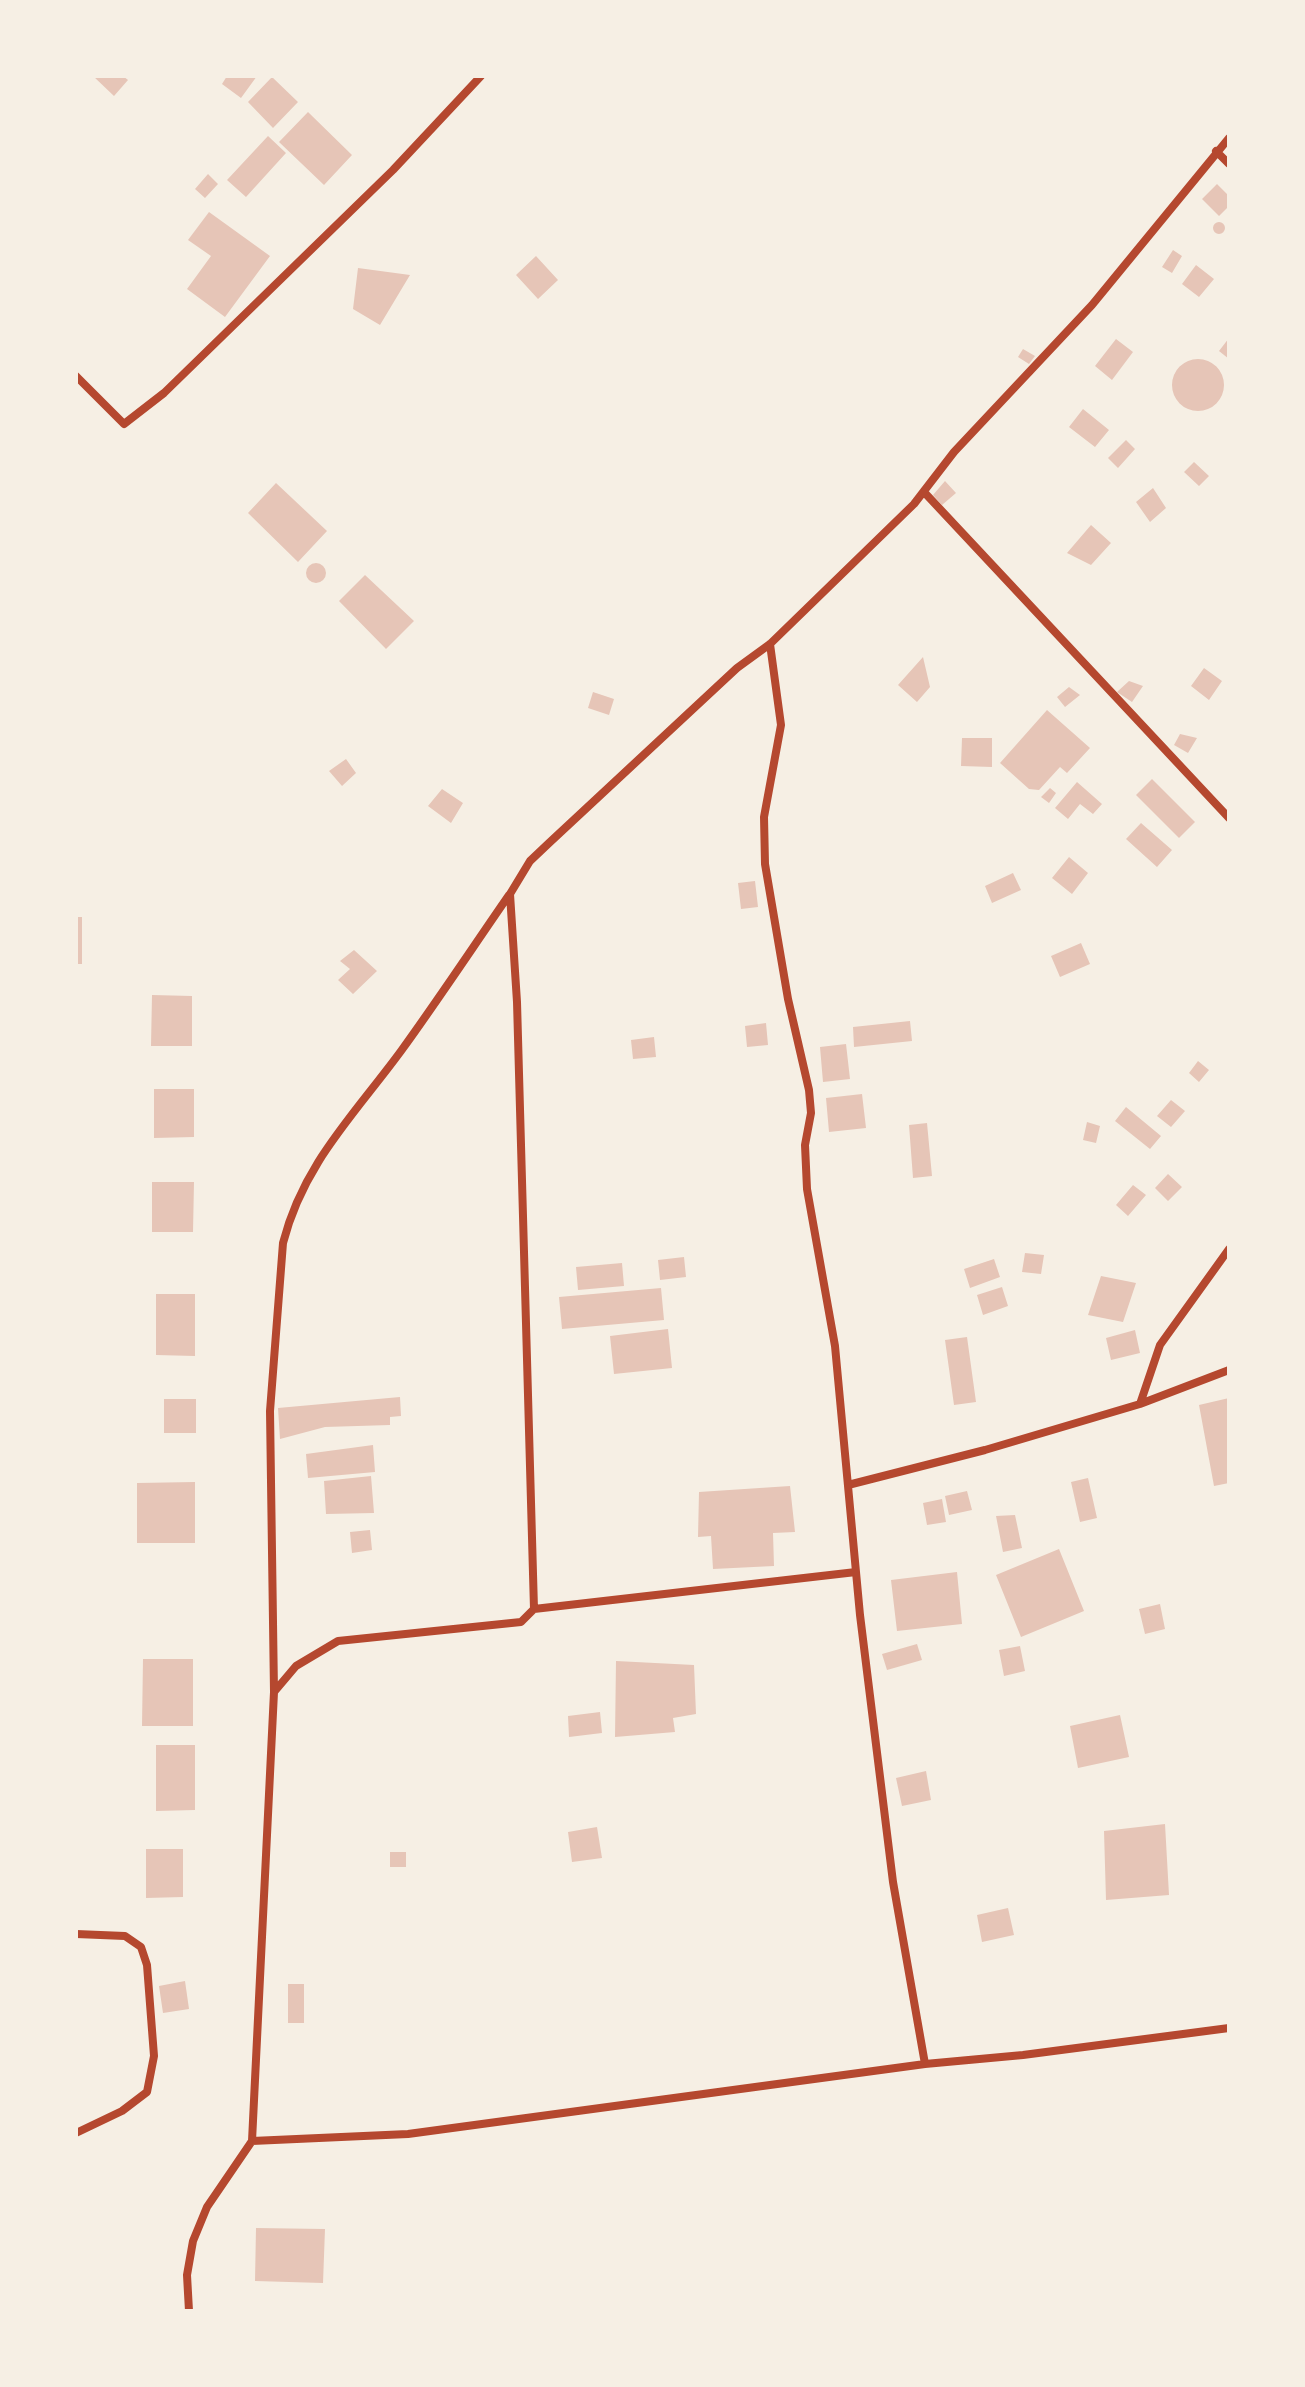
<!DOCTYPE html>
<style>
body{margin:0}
#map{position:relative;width:1305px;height:2387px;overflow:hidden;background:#f6efe4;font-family:"Titillium Web",sans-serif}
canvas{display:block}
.frame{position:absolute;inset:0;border:78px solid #f6efe4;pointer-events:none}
</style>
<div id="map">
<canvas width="1305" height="2387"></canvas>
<div class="frame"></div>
</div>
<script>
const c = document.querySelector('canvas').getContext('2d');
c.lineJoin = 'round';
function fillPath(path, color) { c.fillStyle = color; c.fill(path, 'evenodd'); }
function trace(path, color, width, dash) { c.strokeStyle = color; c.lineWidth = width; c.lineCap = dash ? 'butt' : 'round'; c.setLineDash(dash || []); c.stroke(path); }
fillPath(new Path2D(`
 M93 76H123L128 80 114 96Z
 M227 76H257L241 98 222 84Z
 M272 77 298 102 273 128 248 102Z
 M308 112 352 155 324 185 279 142Z
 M268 136 286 153 246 197 227 180Z
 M208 174 218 184 205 198 195 189Z
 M1217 184 1229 196V206L1219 216 1202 199Z
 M209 212 270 256 225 317 187 289 211 256 188 240Z
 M1213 228a6 6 0 1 1 12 0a6 6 0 1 1-12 0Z
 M1173 250 1182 256 1172 273 1162 267Z
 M536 256 558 280 538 299 516 275Z
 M1196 265 1214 279 1199 297 1182 284Z
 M358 268 410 275 380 325 353 309Z
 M1229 338V359L1219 351Z
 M1116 339 1133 352 1112 380 1095 366Z
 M1023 349 1035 356 1029 364 1018 357Z
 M1172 385a26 26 0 1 1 52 0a26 26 0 1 1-52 0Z
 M1083 409 1109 430 1095 447 1069 427Z
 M1126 440 1135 449 1118 468 1108 458Z
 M1194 462 1209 476 1199 486 1184 472Z
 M945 481 956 493 942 505 933 495Z
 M276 483 327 531 298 562 248 513Z
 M1153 488 1166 508 1150 522 1136 502Z
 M1091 525 1111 543 1091 565 1067 553Z
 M306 573a10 10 0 1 1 20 0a10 10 0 1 1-20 0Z
 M365 575 414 621 386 649 339 601Z
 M923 657 930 687 917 702 898 685Z
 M1204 668 1222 681 1209 700 1191 686Z
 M1129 681 1143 686 1132 702 1117 692Z
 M1069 687 1080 695 1065 707 1057 697Z
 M593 692 614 699 609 715 588 708Z
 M1047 710 1090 748 1067 773 1060 767 1039 790 1029 789 1000 763Z
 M1180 734 1197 738 1188 753 1174 745Z
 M962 738H992V767L961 766Z
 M346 759 356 773 342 786 329 771Z
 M1152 779 1195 822 1179 838 1136 795Z
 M1077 782 1102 804 1093 814 1080 804 1068 819 1055 808Z
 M1050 788 1056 793 1049 803 1041 797Z
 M442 789 463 803 451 823 428 806Z
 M1141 823 1172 850 1157 867 1126 839Z
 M1069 857 1088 873 1072 894 1052 878Z
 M1013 873 1021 890 992 903 985 886Z
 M755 881 758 907 741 909 738 883Z
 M76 917H82V964H76Z
 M1081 943 1090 964 1060 977 1051 956Z
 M354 950 377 971 353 994 338 980 350 969 340 961Z
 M152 995 192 996V1046H151Z
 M910 1021 912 1041 854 1047 853 1027Z
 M766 1023 768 1045 747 1047 745 1026Z
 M654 1037 656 1057 633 1059 631 1040Z
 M846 1044 850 1079 823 1082 820 1047Z
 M1198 1061 1209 1070 1199 1082 1189 1073Z
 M154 1089H194V1137L154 1138Z
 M862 1094 866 1128 829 1132 826 1098Z
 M1171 1100 1185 1111 1171 1127 1157 1116Z
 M1126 1107 1161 1136 1150 1149 1115 1121Z
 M1087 1122 1100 1126 1096 1143 1083 1140Z
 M927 1123 932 1176 913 1178 909 1125Z
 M1168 1174 1182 1187 1168 1201 1155 1188Z
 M152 1182H194L193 1232H152Z
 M1133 1185 1146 1195 1128 1216 1116 1205Z
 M1025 1253 1044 1255 1041 1274 1022 1272Z
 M684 1257 686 1277 660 1280 658 1260Z
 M994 1259 1000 1277 970 1288 964 1269Z
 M622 1263 624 1286 578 1290 576 1267Z
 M1101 1276 1136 1283 1123 1322 1088 1315Z
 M1002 1287 1008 1306 983 1315 977 1295Z
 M661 1288 664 1320 562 1329 559 1297Z
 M156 1294H195V1356L156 1355Z
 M668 1329 672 1368 614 1374 610 1336Z
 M1135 1330 1140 1353 1111 1360 1106 1338Z
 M967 1337 976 1402 954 1405 945 1340Z
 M400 1397 401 1416 390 1417V1425L325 1427 280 1439 278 1408Z
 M1229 1398V1483L1214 1486 1199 1405Z
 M164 1399H196V1433H164Z
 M373 1445 375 1472 308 1478 306 1454Z
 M371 1476 374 1513 326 1514 324 1481Z
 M1088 1478 1097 1518 1080 1522 1071 1482Z
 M195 1482V1543H137V1483Z
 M790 1486 795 1532 773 1533 774 1566 713 1569 711 1536 698 1537 699 1492Z
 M967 1491 972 1510 949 1515 945 1496Z
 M942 1499 946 1522 927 1525 923 1503Z
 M1015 1515 1022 1548 1003 1552 996 1516Z
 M370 1530 372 1550 352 1553 350 1532Z
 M1059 1549 1084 1611 1021 1637 996 1575Z
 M957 1572 962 1624 897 1631 891 1580Z
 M1160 1604 1165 1629 1145 1634 1139 1609Z
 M917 1644 922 1660 887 1670 882 1654Z
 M1020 1646 1025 1671 1004 1676 999 1650Z
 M143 1659H193V1726H142Z
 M616 1661 694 1665 696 1714 673 1718 675 1732 615 1737Z
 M600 1712 602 1733 569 1737 568 1716Z
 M1120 1715 1129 1757 1078 1768 1070 1726Z
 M156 1745H195V1810L156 1811Z
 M926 1771 931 1800 902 1806 896 1778Z
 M1165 1824 1169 1895 1106 1900 1104 1831Z
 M597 1827 602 1858 572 1862 568 1832Z
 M146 1849H183V1897L146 1898Z
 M390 1852H406V1867H390Z
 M1008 1908 1014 1935 982 1942 977 1915Z
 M185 1981 189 2009 163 2013 159 1986Z
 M288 1984H304V2023H288Z
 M256 2228 325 2229 323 2283 255 2281Z`), '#e6c5b7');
trace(new Path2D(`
 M1216 151 1229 164
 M76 376 124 424 164 393 393 170 481 76
 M924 492 1229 818
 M770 644 781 725 764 817 765 864 788 999 809 1090 811 1113 805 1145 807 1189 835 1346 860 1615 893 1882 925 2064
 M1140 1404 1160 1345 1229 1249
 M848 1485 985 1450 1140 1404 1229 1370
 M534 1609 856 1572
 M274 1692 270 1411 283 1243C303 1164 354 1115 401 1051 438 1000 473 947 509 895
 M76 1934 125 1936 141 1947 147 1965 154 2056 147 2092 122 2111 76 2133
 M252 2141 408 2134 925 2064 1023 2055 1229 2028
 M189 2311 187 2275 193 2241 207 2207 252 2141 274 1692 296 1666 338 1641 521 1622 534 1609 517 1002 510 894 530 861 549 843 737 668 770 644 914 504 954 452 1092 305 1229 138`), '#b5482f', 8);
</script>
